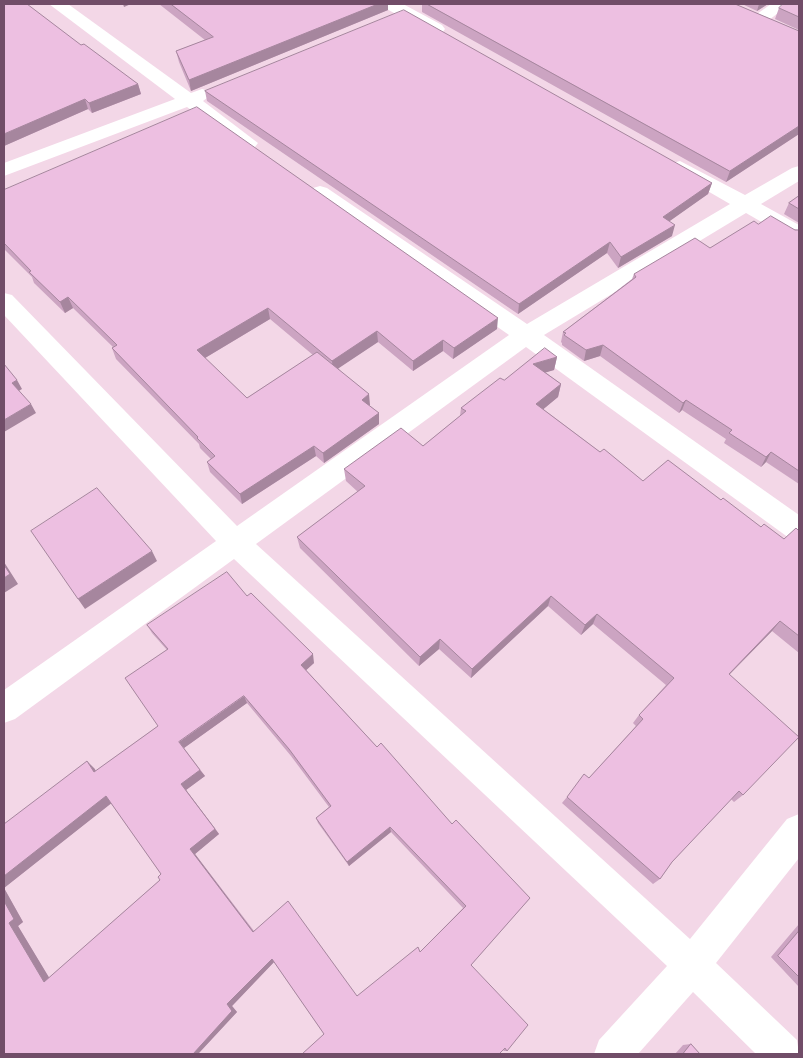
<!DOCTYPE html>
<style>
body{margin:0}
#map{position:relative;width:803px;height:1058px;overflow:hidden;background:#fae5f0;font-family:Figtree,sans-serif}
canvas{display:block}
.frame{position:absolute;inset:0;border:5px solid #714d68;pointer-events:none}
</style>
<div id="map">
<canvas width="803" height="1058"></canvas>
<div class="frame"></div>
</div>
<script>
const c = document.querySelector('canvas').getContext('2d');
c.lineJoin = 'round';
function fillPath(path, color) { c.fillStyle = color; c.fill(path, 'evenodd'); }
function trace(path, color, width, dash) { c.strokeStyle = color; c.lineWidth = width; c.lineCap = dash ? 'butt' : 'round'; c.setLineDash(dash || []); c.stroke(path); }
fillPath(new Path2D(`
 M4 4H799V1054H4Z`), '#f3d7e7');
fillPath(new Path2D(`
 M49 4H68L191 93 202 89 209 91 211 95 203 101 258 143 255 147H241L187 107 4 176V163L175 99Z
 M383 4H403L442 25 445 29 442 33H430L385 8Z
 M771 4H790L765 23H753L750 19Z
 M680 161 745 195 792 168 799 166V181L761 204 799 225V241L791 239 746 213 544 335 799 515V542L789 538 526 347 256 544 690 939 787 819 799 814V858L716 963 797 1040 799 1054H756L693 992 638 1054H594L599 1040 667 966 234 559 15 719 4 723V690L216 541 4 315V293L12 295 237 526 509 335 313 198 310 193 313 188 320 186 327 188 527 324 730 204 673 171 670 167 673 163Z`), '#fff');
fillPath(new Path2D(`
 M159 4H388V10L191 91 179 62 176 51 205 40Z
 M422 4H735L799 31V134L726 182 422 12Z
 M742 4H768L757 11Z
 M799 4V30L775 19 779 8Z
 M81 45 138 84 141 94 92 113 88 109 4 146Z
 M205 91 712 183 708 194 669 221 672 236 618 268 607 253 518 314 207 101Z
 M4 190 497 329 453 359 443 351 413 371 378 342 338 368 370 405H369L379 413V424L324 463 316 456 242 504 210 472 207 462 211 459 200 448 199 444 116 359 112 348 113 347 73 308 65 313 34 283 32 277 4 249ZM270 319 313 355 247 398 205 358Z
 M799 196V223L784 214 789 203Z
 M758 224 799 230V484L766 462 761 467 724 443 726 439 682 410 679 413 600 356 584 361 562 345V343L561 342 563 332 632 279 634 274 710 248Z
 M557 357 554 370 545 372 561 384 558 397 543 409 600 452 643 481 721 500 761 527 784 539 799 531V653L772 631 729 675 743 795 734 802 731 799 672 862 660 879 653 884 562 803 567 797 589 778 636 726 633 723 639 715 666 685 593 624 581 635 548 606 471 678 439 649 419 666 300 548 297 537 358 492 346 481 344 469 423 446 460 416 461 408 504 380Z
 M247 596 314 663 306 670 377 747 452 824 530 898 471 965 507 1051H504L503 1050 324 1034 274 962 232 1006 237 1012 198 1054H4V888L23 922 18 926 49 978 160 880 161 874 111 803 4 888V824L94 768 96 771 158 726 167 650 152 633 147 625ZM247 703 291 756 329 807 316 818 318 823 349 866 391 832 463 908 420 952 357 996 254 931 195 854 219 834 186 790 205 776 184 748Z
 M799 924V987L771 957Z
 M691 1044 700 1054H675L683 1045Z`), '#cca4c2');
fillPath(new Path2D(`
 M123 4H131L124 7Z
 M378 4H388V10L191 91 189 80Z
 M759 4H768L757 11Z
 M138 84 141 94 92 113 89 103Z
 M85 99 88 109 4 146V134Z
 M799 126V134L726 182 730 171Z
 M712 183 708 194 660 228 663 217Z
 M675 225 672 236 618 268 621 257Z
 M610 242 607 253 518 314 519 304Z
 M68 297 73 308 65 313 60 302Z
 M268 308 270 319 200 361 197 350Z
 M498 318 497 329 453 359 454 348Z
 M377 331 378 342 333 372 332 361Z
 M443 340V351L413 371V361Z
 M603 345 600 356 584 361 586 350Z
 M557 357 554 370 531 377 533 364Z
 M17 380 22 389 17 392 12 383Z
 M561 384 558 397 534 417 536 404Z
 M369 394 370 405 363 410 362 400Z
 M686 400 682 410 679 413 683 403Z
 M31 404 36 413 4 432V420Z
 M379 413V424L324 463 323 453Z
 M314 446 316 456 242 504 240 494Z
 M771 452 766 462 761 467 766 457Z
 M152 551 157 561 85 609 78 599Z
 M4 562 18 584 4 593Z
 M551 596 548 606 471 678 472 669Z
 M597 614 593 624 581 635 585 625Z
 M780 621 772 631 721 683 729 674Z
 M440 639 439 649 419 666 420 657Z
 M313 654 314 663 303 673 301 665Z
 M244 696 247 703 184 748 179 742Z
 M87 761 94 768 101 779 94 772Z
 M200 770 205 776 186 790 219 834 195 854 256 935 253 932 190 849 181 784Z
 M106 796 113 802 4 888V876Z
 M390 827 391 832 349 866 347 862Z
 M4 888 23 922 18 926 53 984 44 982 9 923 4 901Z
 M272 959 275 961 232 1006 237 1012 198 1054H193L227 1004Z`), '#a6869e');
const building = new Path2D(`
 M4 4H27L81 45 84 44 138 84 89 103 85 99 4 134Z
 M171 4H378L189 80 176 51 213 37Z
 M427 4H735L799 31V126L730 171Z
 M783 4H799V17L779 8Z
 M404 10 712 183 663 217 675 225 621 257 610 242 519 304 205 91Z
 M197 107 498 318 454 348 443 340 413 361 377 331 332 361 268 308 197 350 247 398 317 352 369 394 362 400 379 413 323 453 314 446 240 494 207 462 215 456 197 438 198 437 112 348 117 345 68 297 60 302 29 272 31 271 4 243V190Z
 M799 196V209L789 203Z
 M771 216 795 230H799V471L771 452 766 457 729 433 732 430 686 400 683 403 603 345 586 350 564 335 566 333 563 332 636 277 634 274 695 238 710 248 754 221 758 224Z
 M545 348 557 357 533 364 561 384 536 404 600 452 604 449 643 481 668 460 721 500 723 498 761 527 764 524 784 539 796 528 799 531V636L780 621 729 674 799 737 743 795 739 791 672 862 660 879 567 797 584 774 589 778 643 719 639 715 674 678 597 614 585 625 551 596 472 669 440 639 420 657 297 537 365 486 344 469 401 428 423 446 466 411 461 408 500 378 504 380Z
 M4 364 17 380 12 383 31 404 4 420Z
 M97 488 152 551 78 599 31 531Z
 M4 565 10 574 4 578Z
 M227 572 247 596 251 593 313 654 301 665 377 747 381 743 452 824 456 820 530 898 471 965 528 1025 507 1051 505 1048 499 1054H302L324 1034 272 959 227 1004 232 1011 193 1054H21V1053L20 1054H4V901L14 919 9 923 44 982 160 880 158 877 161 874 106 796 4 876V824L87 761 94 772 158 726 125 678 168 649 147 625ZM244 696 289 749 331 806 316 818 347 862 390 827 466 906 420 952 418 947 357 996 288 901 253 932 190 849 215 829 181 784 200 770 179 742Z
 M799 931V977L778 956Z
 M691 1044 700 1054H683Z`);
fillPath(building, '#edbfe1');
trace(building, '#a6869e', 1);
</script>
